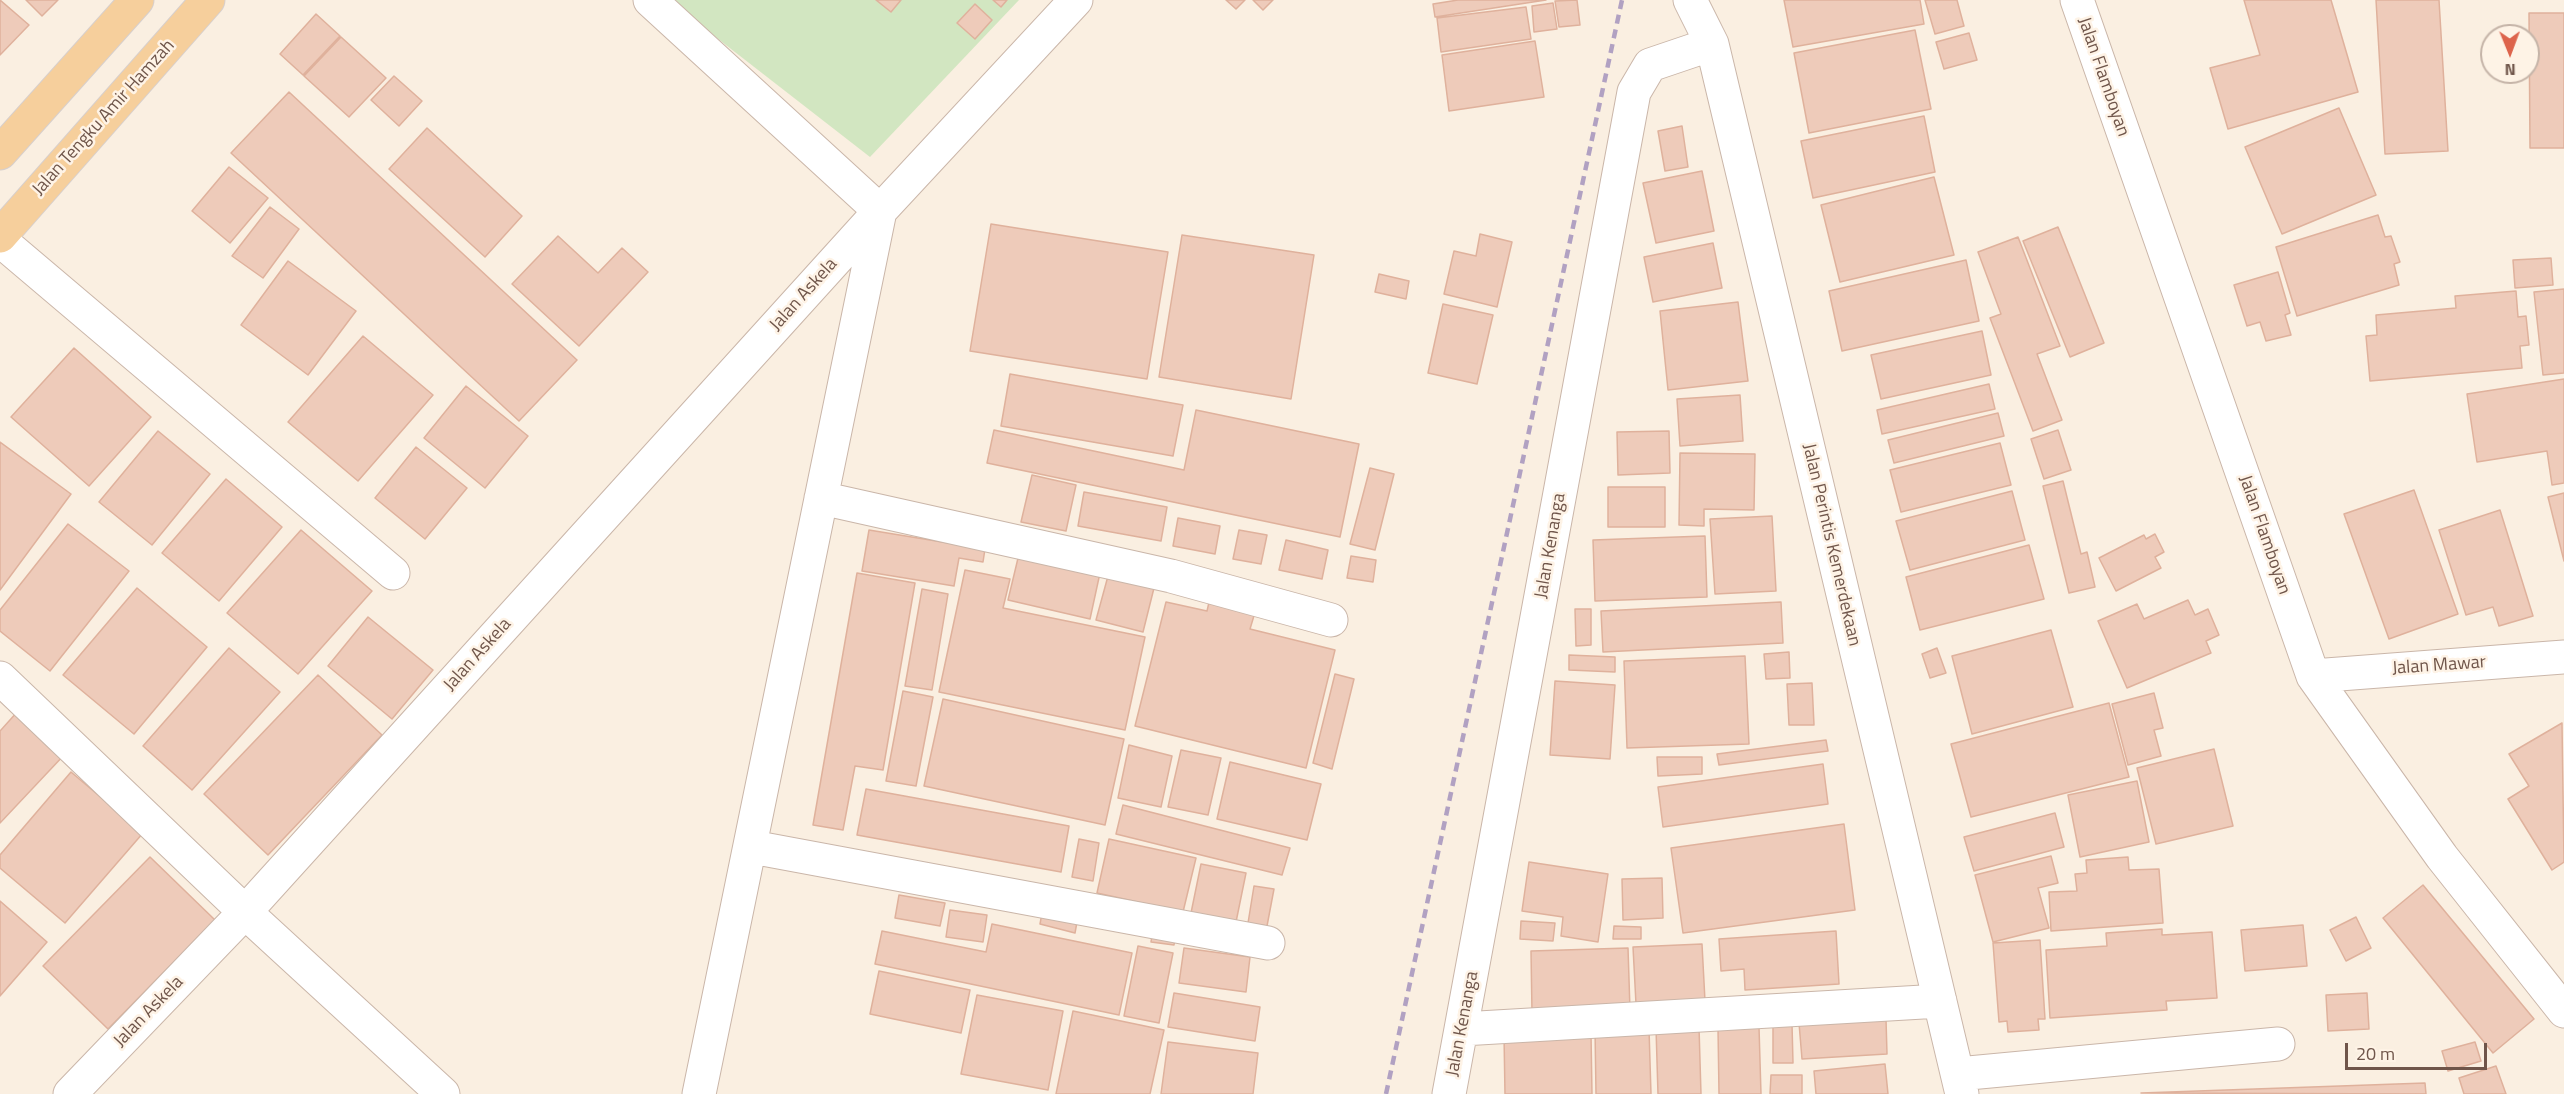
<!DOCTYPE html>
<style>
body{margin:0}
#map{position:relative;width:2564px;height:1094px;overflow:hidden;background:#faefe1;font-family:"Titillium Web",sans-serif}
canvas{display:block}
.north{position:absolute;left:2480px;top:24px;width:60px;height:60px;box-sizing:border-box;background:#fef3e6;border:2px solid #c5b4a8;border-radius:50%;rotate:179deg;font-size:16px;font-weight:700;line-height:24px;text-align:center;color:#6f554a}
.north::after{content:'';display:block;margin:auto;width:21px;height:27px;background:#dd644c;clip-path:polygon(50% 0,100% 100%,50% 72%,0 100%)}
.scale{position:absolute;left:2345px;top:1043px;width:142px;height:27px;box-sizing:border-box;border:3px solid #6f554a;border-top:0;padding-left:8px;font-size:18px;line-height:21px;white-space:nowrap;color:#6f554a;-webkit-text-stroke:4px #fef3e6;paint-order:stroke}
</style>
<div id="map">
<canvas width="2564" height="1094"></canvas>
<div class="north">N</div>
<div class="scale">20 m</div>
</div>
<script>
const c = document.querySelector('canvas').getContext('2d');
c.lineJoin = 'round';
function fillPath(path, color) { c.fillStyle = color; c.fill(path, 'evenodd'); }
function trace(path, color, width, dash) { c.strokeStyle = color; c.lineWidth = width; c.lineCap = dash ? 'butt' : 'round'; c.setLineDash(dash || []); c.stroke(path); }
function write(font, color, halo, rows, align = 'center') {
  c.font = font + ' "Titillium Web",sans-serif'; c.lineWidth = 5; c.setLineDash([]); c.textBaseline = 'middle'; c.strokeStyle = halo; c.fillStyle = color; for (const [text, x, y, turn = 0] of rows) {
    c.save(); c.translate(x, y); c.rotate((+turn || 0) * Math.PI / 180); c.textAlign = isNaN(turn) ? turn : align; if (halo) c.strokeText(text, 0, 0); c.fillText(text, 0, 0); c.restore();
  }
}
fillPath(new Path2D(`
 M668 0H1019L870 157Z`), '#d2e6c1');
const building = new Path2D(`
 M0 0 29 25 0 55Z
 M26 0H58L42 16Z
 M876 0H901L891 12Z
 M993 0H1007L1001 7Z
 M1226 0H1245L1236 9Z
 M1253 0H1273L1263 10Z
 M1458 0H1546L1435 17 1433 4Z
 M1577 0 1580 25 1559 27 1555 1Z
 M1784 0H1920L1924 24 1793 47Z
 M1925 0H1957L1964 26 1935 34Z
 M2244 0H2331L2358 92 2228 129 2210 68 2260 55Z
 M2376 0H2439L2448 151 2385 154Z
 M1553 3 1557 29 1534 32 1532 6Z
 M975 4 992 20 975 39 957 23Z
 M1526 7 1531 39 1441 52 1437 18Z
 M2529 13H2564V148H2530Z
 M316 14 340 36 303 75 280 54Z
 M1915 30 1931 109 1809 133 1794 53Z
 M1969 33 1977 60 1944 69 1936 42Z
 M341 37 386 78 349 117 304 76Z
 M1535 41 1544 97 1449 111 1442 55Z
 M394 76 422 101 399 126 371 100Z
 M289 92 577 360 519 421 231 153Z
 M2339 108 2376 195 2282 234 2245 147Z
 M1924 116 1935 172 1813 198 1801 141Z
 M1682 126 1688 167 1665 171 1658 131Z
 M427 128 522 216 485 257 389 169Z
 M229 167 268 198 230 243 192 211Z
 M1702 171 1714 231 1656 243 1643 183Z
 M1934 177 1954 255 1840 282 1821 205Z
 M270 207 299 229 263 278 232 256Z
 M2378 215 2385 237 2391 236 2400 262 2394 264 2399 285 2297 316 2276 247Z
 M991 224 1168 252 1147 379 970 351Z
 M2058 227 2104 343 2070 357 2023 241Z
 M1480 234 1512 242 1497 307 1444 294 1454 251 1476 256Z
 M1182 235 1314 255 1291 399 1159 377Z
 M558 236 598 273 622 248 648 272 579 346 512 284Z
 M2018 237 2060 346 2037 354 2062 420 2033 431 1990 318 2001 314 1978 252Z
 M1713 243 1722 288 1653 302 1644 257Z
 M2551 258 2553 285 2515 288 2513 260Z
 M1966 260 1979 321 1842 351 1829 291Z
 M288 261 356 311 308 375 241 325Z
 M2278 272 2290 313 2285 315 2291 335 2266 341 2260 322 2247 326 2234 285Z
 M1379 274 1409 281 1406 299 1375 292Z
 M2564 289V373L2543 375 2534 292Z
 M2516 291 2518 317 2526 316 2529 345 2520 346 2522 368 2370 381 2366 336 2377 335 2376 315 2456 308 2455 296Z
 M1738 302 1748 381 1668 390 1660 311Z
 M1443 304 1493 315 1477 384 1428 373Z
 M1982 331 1991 375 1881 399 1871 355Z
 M363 336 433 395 358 481 288 422Z
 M74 348 151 417 89 486 11 417Z
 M1010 374 1183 405 1173 456 1001 426Z
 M2564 379V483L2552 485 2547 451 2477 462 2467 394Z
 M1989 384 1995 409 1882 434 1877 410Z
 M466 386 528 436 485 488 424 438Z
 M1740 395 1743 441 1680 446 1677 399Z
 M1196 410 1359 444 1340 537 987 463 994 430 1184 470Z
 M1998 413 2004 436 1894 463 1888 440Z
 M2058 430 2071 470 2044 479 2031 439Z
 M158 431 210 474 152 545 99 502Z
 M1669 431 1670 473 1618 475 1617 432Z
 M0 442 71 494 0 590Z
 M2000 443 2011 485 1901 512 1890 470Z
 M416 447 467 488 425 539 375 498Z
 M1680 453 1755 454 1754 510 1704 509V526L1679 525Z
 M1370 468 1394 474 1375 550 1350 544Z
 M1032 475 1076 485 1066 531 1021 522Z
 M226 479 282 527 219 601 162 553Z
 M2063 481 2081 554 2087 552 2095 587 2069 593 2043 486Z
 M1608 487H1665V527H1608Z
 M2414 490 2458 614 2389 639 2344 514Z
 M2012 491 2025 540 1910 570 1896 521Z
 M1084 492 1167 507 1161 541 1078 526Z
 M2564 493V561L2548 497Z
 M2500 510 2533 616 2499 626 2493 607 2466 615 2439 530Z
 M1772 516 1776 591 1715 594 1710 519Z
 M1178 518 1220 526 1215 554 1173 546Z
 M68 524 129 571 50 671 0 631V610Z
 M301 530 372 591 298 674 227 613Z
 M869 530 985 549 983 562 959 558 954 586 862 571Z
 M1239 530 1267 535 1261 564 1233 559Z
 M2155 534 2164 552 2155 557 2161 568 2116 591 2099 558 2144 535 2146 539Z
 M1705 536 1707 597 1595 601 1593 540Z
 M1286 540 1328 550 1322 579 1279 570Z
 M2029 545 2044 599 1920 630 1906 577Z
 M1019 554 1100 573 1090 619 1008 600Z
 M1351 556 1376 560 1373 582 1347 578Z
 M965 570 1010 579 1003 608 1145 637 1125 730 939 692Z
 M857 573 915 583 883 770 855 766 843 830 813 825Z
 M1108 576 1154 588 1143 632 1096 620Z
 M137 588 207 647 134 734 63 675Z
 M922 589 948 594 932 690 905 686Z
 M1210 598 1256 609 1250 629 1335 650 1306 768 1135 726 1166 602 1207 611Z
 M2188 600 2195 615 2208 609 2219 635 2206 641 2211 653 2127 688 2098 621 2137 604 2144 619Z
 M1781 602 1783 643 1603 652 1601 611Z
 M1575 609H1591V645L1576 646Z
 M368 617 433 670 392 719 328 666Z
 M2051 630 2073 707 1972 734 1952 656Z
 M229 648 280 692 192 790 143 746Z
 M1937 648 1946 673 1930 678 1922 654Z
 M1789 652 1790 678 1766 679 1764 654Z
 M1569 655 1615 657V672L1569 670Z
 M1745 656 1749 744 1627 748 1624 661Z
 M1335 674 1354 679 1332 769 1313 763Z
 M318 675 382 735 268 855 204 794Z
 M1555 681 1615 685 1610 759 1550 755Z
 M1812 683 1814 725H1789L1787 684Z
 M903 691 933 697 916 786 886 781Z
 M2154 693 2163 728 2154 730 2161 756 2128 765 2112 704Z
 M943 699 1124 739 1105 825 924 786Z
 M2109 703 2129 777 1971 817 1951 744Z
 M18 711 65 754 0 823V731Z
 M2562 723 2564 862 2552 870 2508 799 2529 786 2509 754Z
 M1826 740 1828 751 1719 765 1717 754Z
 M1129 745 1172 756 1161 807 1118 798Z
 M2214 749 2233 826 2156 844 2137 768Z
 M1181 750 1221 758 1208 815 1168 807Z
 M1657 757H1702V774L1658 776Z
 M1230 762 1321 784 1307 840 1217 819Z
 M1823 764 1828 804 1663 827 1658 787Z
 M71 772 143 833 65 923 0 868V855Z
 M2137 781 2149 842 2080 857 2068 795Z
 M866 789 1069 826 1061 872 857 835Z
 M1123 805 1290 848 1282 875 1116 834Z
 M2055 813 2064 847 1974 871 1964 837Z
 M1844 824 1855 910 1683 933 1671 848Z
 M1079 839 1099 843 1093 881 1072 877Z
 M1109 839 1196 858 1183 912 1097 893Z
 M2051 856 2058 883 2038 888 2049 928 1993 942 1975 875Z
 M150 857 215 920 108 1029 43 966Z
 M2128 857 2129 870 2159 869 2163 923 2051 931 2049 892 2077 891 2075 874 2087 873 2086 860Z
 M1529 862 1608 874 1598 942 1561 936 1563 917 1522 911Z
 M1201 864 1246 873 1236 922 1191 913Z
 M1662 878 1663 918 1623 920 1622 879Z
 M2423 885 2534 1019 2493 1053 2383 918Z
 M1254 886 1274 889 1267 926 1248 923Z
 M899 895 945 903 940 926 895 918Z
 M0 901 47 942 0 996Z
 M950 910 987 915 983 942 946 937Z
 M1042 913 1077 922 1075 933 1040 924Z
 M2356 917 2371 948 2346 961 2330 930Z
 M1521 921 1555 923 1553 941 1520 939Z
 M992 924 1132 953 1119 1015 875 964 882 931 986 952Z
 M2303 925 2307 966 2245 971 2241 930Z
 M1614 926 1641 927V939H1613Z
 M2162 929V935L2212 932 2217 998 2166 1001 2167 1010 2050 1018 2046 950 2107 946 2106 933Z
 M1836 931 1839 984 1745 990 1744 969 1721 971 1719 939Z
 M1152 935 1175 939 1174 945 1151 942Z
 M2040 940 2045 1019H2038L2039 1030 2008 1032 2007 1021 1999 1022 1993 943Z
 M1702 944 1705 1001 1636 1004 1633 947Z
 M1138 946 1173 953 1159 1023 1124 1016Z
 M1184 948 1250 957 1246 992 1179 983Z
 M1628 948 1630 1010 1532 1013 1531 951Z
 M879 971 970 990 961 1033 870 1014Z
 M1174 993 1260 1007 1255 1041 1168 1027Z
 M2367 993 2369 1029 2328 1031 2326 995Z
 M977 995 1063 1011 1048 1090 961 1074Z
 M1073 1011 1164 1030 1150 1094H1056Z
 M1886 1019 1887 1054 1802 1059 1799 1023Z
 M1773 1024H1792L1793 1063H1773Z
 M1699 1027 1701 1094H1658L1656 1028Z
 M1759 1027 1761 1094H1719L1718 1028Z
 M1595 1029H1649L1651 1094H1596Z
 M1591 1034 1592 1094H1505L1504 1035Z
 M1168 1042 1258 1053 1253 1094H1161Z
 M2475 1042 2481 1061 2448 1071 2442 1051Z
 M1885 1064 1888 1094H1816L1814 1071Z
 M2496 1066 2506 1094H2464L2459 1078Z
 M1771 1075H1802V1094H1770Z
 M2425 1083 2426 1094 2141 1093Z`);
fillPath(building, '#eecbba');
trace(building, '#dfb19c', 1.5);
const minor = new Path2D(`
 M1690 0 1712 44 1962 1094
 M2077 0 2313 676 2442 857 2564 1011
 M0 240 393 573
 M821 498 1171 576 1331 620
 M2313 676 2564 657
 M0 678 245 912 443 1094
 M752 847 1268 943
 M1462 1029 1940 1001
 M1958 1074 2278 1044
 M70 1094 245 912 880 211 650 0
 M699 1094 880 211 1076 0
 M1449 1094 1634 92 1650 65 1712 44`);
const major = new Path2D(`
 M0 153 137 0
 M0 236 208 0`);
trace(minor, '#cab6a9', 35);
trace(major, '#d7cfcc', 35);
trace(minor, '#fff', 33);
trace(major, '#f6cf9c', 33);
trace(new Path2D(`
 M1386 1094 1622 0`), '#b1a1c2', 4.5, [9, 6]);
write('18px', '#6f554a', '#fef3e6', [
 ["Jalan Flamboyan",2103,77,71],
 ["Jalan Tengku Amir Hamzah",104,118,-48],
 ["Jalan Askela",804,295,-48],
 ["Jalan Flamboyan",2264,535,71],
 ["Jalan Perintis Kemerdekaan",1831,545,77],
 ["Jalan Kenanga",1551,546,-80],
 ["Jalan Askela",478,655,-48],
 ["Jalan Mawar",2439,666,-4],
 ["Jalan Askela",149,1012,-46],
 ["Jalan Kenanga",1463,1024,-79]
]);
</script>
